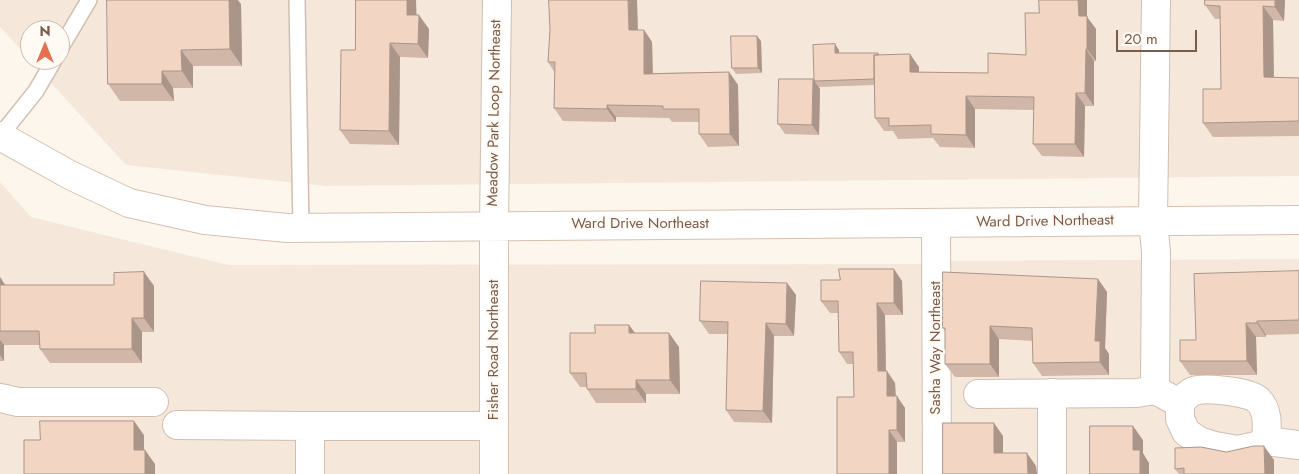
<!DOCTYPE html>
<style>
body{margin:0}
#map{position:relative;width:1299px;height:474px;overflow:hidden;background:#fdf6ec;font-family:Jost,sans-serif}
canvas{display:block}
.north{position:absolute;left:20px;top:20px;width:50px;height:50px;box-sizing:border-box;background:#fffaf3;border:1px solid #cabbb1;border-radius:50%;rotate:0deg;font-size:14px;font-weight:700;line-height:20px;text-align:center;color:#7a5c4d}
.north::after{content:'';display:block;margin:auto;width:18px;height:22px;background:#e76f51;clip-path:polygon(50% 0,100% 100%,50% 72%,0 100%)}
.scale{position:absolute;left:1116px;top:30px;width:81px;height:22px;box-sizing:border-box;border:2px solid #7a5c4d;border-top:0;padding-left:6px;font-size:15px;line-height:18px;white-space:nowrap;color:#7a5c4d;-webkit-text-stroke:4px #fffaf3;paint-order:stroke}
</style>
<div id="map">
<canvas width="1299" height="474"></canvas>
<div class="north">N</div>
<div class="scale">20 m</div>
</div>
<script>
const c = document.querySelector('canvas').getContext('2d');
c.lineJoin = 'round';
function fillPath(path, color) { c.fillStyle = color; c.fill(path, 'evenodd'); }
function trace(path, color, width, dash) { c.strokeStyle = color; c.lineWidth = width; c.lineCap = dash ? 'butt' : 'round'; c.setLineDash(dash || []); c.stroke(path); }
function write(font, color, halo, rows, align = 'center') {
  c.font = font + ' Jost,sans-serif'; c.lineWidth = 4.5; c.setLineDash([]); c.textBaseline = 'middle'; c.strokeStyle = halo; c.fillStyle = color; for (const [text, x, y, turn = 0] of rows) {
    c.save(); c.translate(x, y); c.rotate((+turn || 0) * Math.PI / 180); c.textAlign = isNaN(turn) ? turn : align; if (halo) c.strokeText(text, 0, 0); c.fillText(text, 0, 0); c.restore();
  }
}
fillPath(new Path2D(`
 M0 0H1299V176L326 186 126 165 30 60H60V30H30V59L0 27Z
 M0 182 31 217 228 265 949 264V261L1299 259V474H0Z`), '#f5e8da');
const lane = new Path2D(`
 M297 0 301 228
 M60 49 89 0
 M0 136 36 91 54 60`);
const street = new Path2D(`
 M936 223 937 474
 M494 225 497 0
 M1155 390 1156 252 1153 220 1156 0
 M1052 393V474
 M978 394 1137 393 1155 390 1172 399
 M0 398 18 402H154
 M177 425 310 426
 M1266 441C1267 427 1269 411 1258 400 1251 392 1210 388 1198 390 1190 391 1185 397 1180 403V419L1186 432 1199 441 1215 446 1238 450 1256 446 1266 441 1299 445
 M310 474V426H494`);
const secondary = new Path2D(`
 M0 136 70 175 129 203 205 220 287 228 1299 220
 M494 225V474`);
trace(lane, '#d1beb0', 18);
trace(street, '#d1beb0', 30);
trace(secondary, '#d6c0b0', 30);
trace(lane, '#fff', 15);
trace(street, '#fff', 28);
trace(secondary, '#fff', 28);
fillPath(new Path2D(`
 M637 0 638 30H644L652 42 653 73 729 72 738 85 739 146 708 147 699 134V122H672L669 118 616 117V122L563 121 554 108 555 73 548 62 550 30Z
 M1039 0H1087V17L1096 29V61H1094V106H1085L1084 157 1042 156 1033 144 1034 110 975 109V148L940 147 933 138 898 139 893 131H884L875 118 874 85 819 87 820 89 819 135 785 134 778 124 813 79 814 80 839 50V53H878L880 55 919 67V72L988 73 1026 55 1039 13Z
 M1205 0H1299H1285L1284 21 1273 20 1274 77 1299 78V136L1213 137 1203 123 1221 89 1220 19H1215L1205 5Z
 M241 4 242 66H193V88H173L174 101H120L108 84Z
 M416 15 429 29 428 58 400 57 399 145 350 144 340 130 355 50Z
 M761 41 762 73 736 74 732 68Z
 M1299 271V334L1266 335V337H1256L1257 375H1190L1180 361 1196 340Z
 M144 272 154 286V332H142V363H50L40 349V345H4V361H0V277L5 285H114Z
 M1098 279 1107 292 1105 348 1109 354V375L1042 376 1033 363V341L999 339V377H955L945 364V331L943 328Z
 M902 281 903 315H885L886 371 895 383 896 396 905 408V442H897V474L854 397 853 364H847L839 352 838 313H830L821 301Z
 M787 283 796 295 794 336H774L772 423 734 422 726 410 728 334H709L700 321Z
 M629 325 635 333 679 347 680 394H646V403H596L587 389V387H580L570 373 595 333Z
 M1274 460V474H1179L1175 469Z`), '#d1b7a8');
fillPath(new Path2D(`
 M229 0H238L241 4 242 66 230 49Z
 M407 0H416L417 29 407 15Z
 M628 0H637L638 43 629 30Z
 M1078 0H1087V17L1096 29V61L1087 49 1079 16Z
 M1275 0H1285L1284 21 1275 7Z
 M1263 6 1273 20 1274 91 1264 77Z
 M419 15 429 29 428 58 418 44Z
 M644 30 652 42 653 86 644 74Z
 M757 36 761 41 762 73 758 68Z
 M390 43 400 57 399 145 389 131Z
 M835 44 839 50V59L835 53Z
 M1086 49 1094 61V106L1085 93Z
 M181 50 193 66V88L182 71Z
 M910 54 919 67V85L910 72Z
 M162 71 173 88 174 101 162 84Z
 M729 72 738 85 739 146 730 134Z
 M813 79 820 89 819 135 812 125Z
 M1076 93 1085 106 1084 157 1075 144Z
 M966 96 975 109V148L966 135Z
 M607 105 616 117V122L607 109Z
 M894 269 902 281 903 315 894 303Z
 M144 272 154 286V332L144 318Z
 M0 277 7 288H0Z
 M1098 279 1107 292 1105 348 1109 354V375L1100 362 1095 341Z
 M787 283 796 295 794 336 786 324Z
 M877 303 885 315 886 383 878 371Z
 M132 318 142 332V363L132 349Z
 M1257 321 1266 335V337L1257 323Z
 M766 323 774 336 772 423 763 411Z
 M1246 323 1256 337 1257 375 1247 361Z
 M629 325 639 339 629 333Z
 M990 326 999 339V377L990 364Z
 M669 333 679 347 680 394 670 380Z
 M0 340 4 345V361L0 355Z
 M887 371 895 383 896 408 887 396Z
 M636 380 646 394V403L636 389Z
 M897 396 905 408V442L897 430Z
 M134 421 144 435V464L134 450Z
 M994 423 1003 436V466L994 453Z
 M1133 426 1143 440V453L1149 463V474H1140L1133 450Z
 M889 430 897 442V474H889Z
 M1264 446 1274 460V474H1265Z
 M145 450 155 464V474H145Z
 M1027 453 1036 466 1037 474H1028Z`), '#aa9588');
const building = new Path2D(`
 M107 0H229L230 49 181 50 182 71H162V84H108Z
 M356 0H407V15H419L418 44 390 43 389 131 340 130 341 50H355Z
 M549 0H628L629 30H644V74L729 72 730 134H699V109H663V106L607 105V109L554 108 555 62H548L550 30Z
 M1039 0H1078L1079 16H1087V49H1086L1085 93H1076L1075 144H1033L1034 97 966 96V135L931 134V125L889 126V118H875L874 55 910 54V72L988 73V53L1026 55 1025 13H1039Z
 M1205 0H1275V7L1263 6 1264 77 1299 78V121L1203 123V89H1221L1220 6 1205 5Z
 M731 36H757L758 68H732Z
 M835 44V53H878V55H874V79L815 81 814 80 813 45Z
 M779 79H813L812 125 778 124Z
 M839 269H894V303H877L878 371H887V396H897V430H889V474H837V397H854L853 352H839L838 301H821V280H840Z
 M1299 271V320L1257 321V323H1246L1247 361H1180V340H1196L1194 274Z
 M144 272V318H132V349H40L39 331H0V285H114V273Z
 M943 272 1098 279 1095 341H1100V362L1033 363 1032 328 990 326V364H945V328H943Z
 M701 281 787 283 786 324 766 323 763 411 726 410 728 322 700 321Z
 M595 325H629V333H669L670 380H636V389H587L586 373H570V333H595Z
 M40 421H134V450H145V474H24V440H40Z
 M943 423H994V453H1027L1028 474H943Z
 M1090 426H1133V450H1140V474H1090Z
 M1254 446H1264L1265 474H1184V468L1175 469V448L1201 447 1226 452Z`);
fillPath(building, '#f3d5c3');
trace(building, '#aa9588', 1);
write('15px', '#7a5c4d', '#fffaf3', [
 ["Meadow Park Loop Northeast",495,113,-89],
 ["Ward Drive Northeast",1045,222,-1],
 ["Ward Drive Northeast",640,224],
 ["Sasha Way Northeast",936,348,-90],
 ["Fisher Road Northeast",494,350,-90]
]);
</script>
